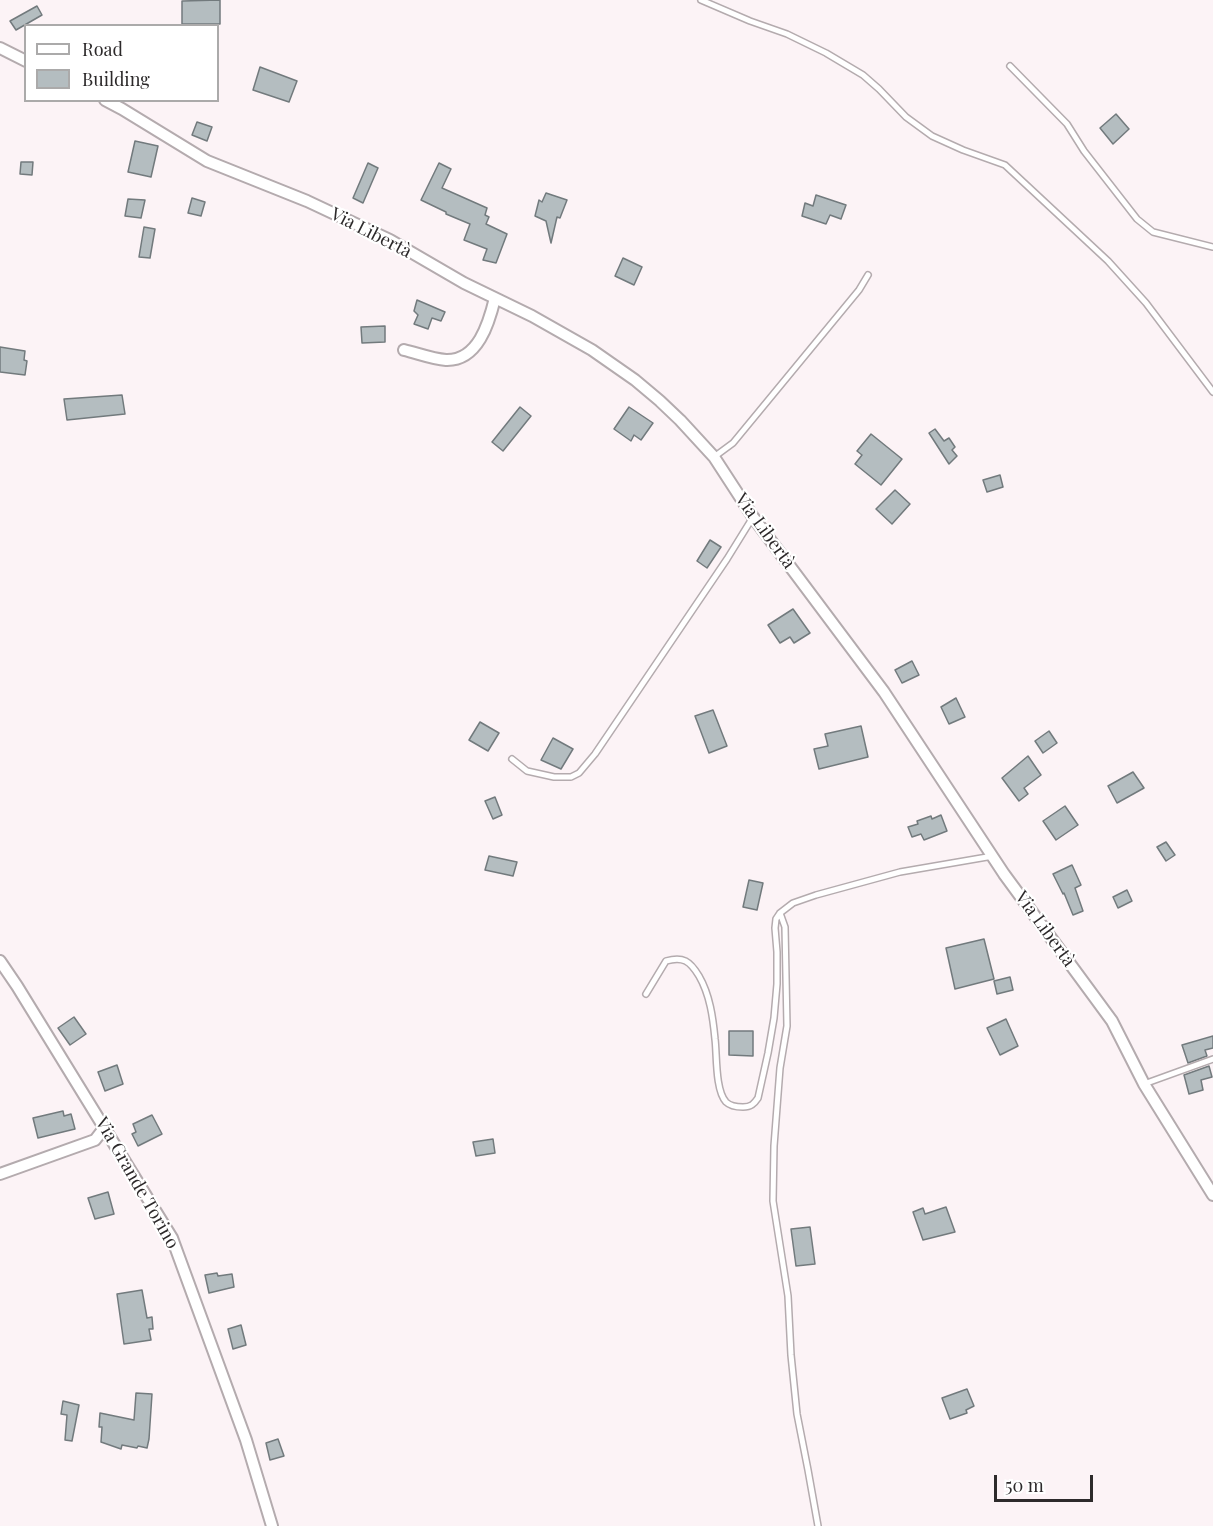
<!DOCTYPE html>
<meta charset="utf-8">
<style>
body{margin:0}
#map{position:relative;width:1213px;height:1526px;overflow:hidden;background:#fcf3f6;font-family:"Playfair Display",serif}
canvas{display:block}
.legend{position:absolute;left:24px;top:24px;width:195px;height:78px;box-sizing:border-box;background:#fff;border:2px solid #abaaaa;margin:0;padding:8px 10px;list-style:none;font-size:18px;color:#2d2a2b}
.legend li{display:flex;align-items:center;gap:12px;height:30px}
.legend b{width:30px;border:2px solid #abaaaa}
.scale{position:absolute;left:994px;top:1475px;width:99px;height:27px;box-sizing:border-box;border:3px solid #2d2a2b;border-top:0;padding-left:8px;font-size:18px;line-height:21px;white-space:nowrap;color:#2d2a2b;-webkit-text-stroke:4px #fff;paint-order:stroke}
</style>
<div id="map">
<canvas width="1213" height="1526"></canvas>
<ul class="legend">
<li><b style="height:8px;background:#fff"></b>Road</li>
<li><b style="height:16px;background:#b4bdc0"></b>Building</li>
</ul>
<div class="scale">50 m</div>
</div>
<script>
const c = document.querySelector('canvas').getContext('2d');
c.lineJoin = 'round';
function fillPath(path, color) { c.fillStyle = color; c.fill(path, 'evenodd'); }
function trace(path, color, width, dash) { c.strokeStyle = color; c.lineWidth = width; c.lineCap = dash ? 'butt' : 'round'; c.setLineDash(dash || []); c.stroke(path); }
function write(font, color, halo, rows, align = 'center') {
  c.font = font + ' "Playfair Display",serif'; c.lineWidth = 4.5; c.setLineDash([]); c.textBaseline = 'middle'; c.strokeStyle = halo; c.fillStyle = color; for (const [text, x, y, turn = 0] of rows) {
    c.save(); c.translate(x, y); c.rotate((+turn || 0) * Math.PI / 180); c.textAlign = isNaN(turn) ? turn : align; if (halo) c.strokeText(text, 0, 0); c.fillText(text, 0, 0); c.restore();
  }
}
const building = new Path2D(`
 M220 0V24H182V1Z
 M37 6 42 15 16 30 10 21Z
 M260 67 297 81 289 102 253 90Z
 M1116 114 1129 129 1113 144 1100 128Z
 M197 122 212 127 207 141 192 135Z
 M135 141 158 146 151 177 128 172Z
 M21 162H33L32 175 20 174Z
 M368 163 378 168 363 203 353 198Z
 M439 163 451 169 442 188 487 208 485 215 489 217 486 224 507 234 496 263 483 260 487 249 464 240 470 224 446 214V212L421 200Z
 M546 193 567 200 560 218 557 217 551 243 546 221 535 216 539 200 542 202Z
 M816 195 846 205 841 219 830 215 826 224 802 216 805 203 813 206Z
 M192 198 205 202 201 216 188 213Z
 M128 199 145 200 141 218 125 216Z
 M144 227 155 229 150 258 139 257Z
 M623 258 642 267 634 285 615 276Z
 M417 300 445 312 441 321 432 318 428 329 414 324 418 315 414 311Z
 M385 326V342L362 343 361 327Z
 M0 347 25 351 24 360 27 361 25 375 0 372Z
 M122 395 125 414 67 420 64 399Z
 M520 407 531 416 503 451 492 442Z
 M629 407 653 423 641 440 634 435 631 441 614 429Z
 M935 429 944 441 949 438 955 447 952 450 957 456 949 464 929 433Z
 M871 434 902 459 881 485 855 464 862 455 857 451Z
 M1000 475 1003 487 987 492 983 480Z
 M895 490 910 504 892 524 876 509Z
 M710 540 721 547 707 568 697 561Z
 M793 609 810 633 794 643 790 637 780 643 768 625Z
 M912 661 919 675 902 683 895 670Z
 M956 698 965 717 949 724 941 707Z
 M713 710 727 746 709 753 695 716Z
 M480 722 499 733 488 751 469 740Z
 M861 726 868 757 819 769 814 749 828 746 825 734Z
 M1049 731 1057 743 1043 753 1035 741Z
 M553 738 573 749 561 769 541 760Z
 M1028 756 1041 775 1024 788 1028 794 1019 801 1002 778Z
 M1133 772 1144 788 1117 803 1108 786Z
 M495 797 502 815 493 819 485 801Z
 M1065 806 1078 825 1056 840 1043 821Z
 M941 815 947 831 924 840 921 834 912 837 908 827 918 824 917 821 931 816 932 819Z
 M1166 842 1175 855 1166 861 1157 847Z
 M489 856 517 862 513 876 485 870Z
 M1072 865 1081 885 1075 888 1083 911 1073 915 1064 893 1063 894 1053 874Z
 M749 880 763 883 757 910 743 907Z
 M1127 890 1132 901 1118 908 1113 897Z
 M984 939 994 979 955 989 946 948Z
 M1010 977 1013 990 997 994 994 981Z
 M74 1017 86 1034 70 1045 58 1028Z
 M1006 1019 1018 1046 1000 1055 987 1028Z
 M729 1031H753V1056L729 1055Z
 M1213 1036V1048L1205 1050 1207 1056 1188 1063 1182 1045Z
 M117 1065 123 1084 105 1091 98 1072Z
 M1209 1066 1212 1077 1201 1080 1203 1090 1189 1094 1184 1075Z
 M63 1111 64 1116 71 1114 75 1129 38 1138 33 1118Z
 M152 1115 162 1134 138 1146 132 1134 136 1132 133 1124Z
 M493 1139 495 1153 476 1156 473 1142Z
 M108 1192 114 1214 95 1219 88 1198Z
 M946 1207 955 1232 923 1240 913 1212 923 1208 925 1214Z
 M810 1227 815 1264 796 1266 791 1229Z
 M217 1273 218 1276 232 1274 234 1287 209 1293 205 1275Z
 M142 1290 147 1318 152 1317 153 1329H149L151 1340 124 1344 117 1294Z
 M241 1325 246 1345 233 1349 228 1329Z
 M967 1389 974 1406 966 1410 967 1413 950 1419 942 1398Z
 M136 1393 152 1394 149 1439 147 1448 138 1446 137 1448 122 1445 121 1449 101 1442 102 1427H99L100 1413 134 1420Z
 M63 1401 79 1405 72 1441 65 1440 67 1415 61 1414Z
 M278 1439 284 1456 270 1460 266 1443Z`);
fillPath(building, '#b4bdc0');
trace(building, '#727a7d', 1.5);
const lane = new Path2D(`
 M701 0 750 21 787 34 826 53 863 75 879 89 906 117 932 136 963 150 1005 165 1108 261 1146 303 1213 392
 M1010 66 1067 124 1084 151 1137 219 1153 232 1213 247
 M714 457 733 443 859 290 868 275
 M512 759 527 771 554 777H571L579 773 595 754 727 559 753 517
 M780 913 785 927 787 1026 780 1068 774 1146 773 1201 788 1296 791 1355 797 1414 808 1470 818 1526
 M646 994 666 961C683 956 690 961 699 976 710 995 713 1018 715 1039 717 1054 715 1090 726 1102 730 1106 737 1107 743 1107 751 1107 754 1104 758 1098L768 1053 774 1018 777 984V952L775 928 776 919 780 913 793 903 816 895 900 872 993 856
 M1144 1084 1213 1059`);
const street = new Path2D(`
 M0 48 26 61
 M105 100 122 109 207 161 307 201 390 240 464 283 532 316 592 350 635 380 660 401 680 420 714 457 753 517 884 692 1004 874 1112 1021 1144 1084 1213 1195
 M404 350C417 353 432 359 446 360 478 361 489 323 495 298
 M0 961 17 986 172 1238 246 1440 272 1526
 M0 1174 95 1140 105 1127`);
trace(lane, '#b4abae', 8);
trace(street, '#b4abae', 14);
trace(lane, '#fff', 5);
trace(street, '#fff', 10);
write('18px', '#2d2a2b', '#fff', [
 ["Via Libertà",371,233,27],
 ["Via Libertà",765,531,54],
 ["Via Libertà",1045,929,54],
 ["Via Grande Torino",137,1183,60]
]);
</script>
